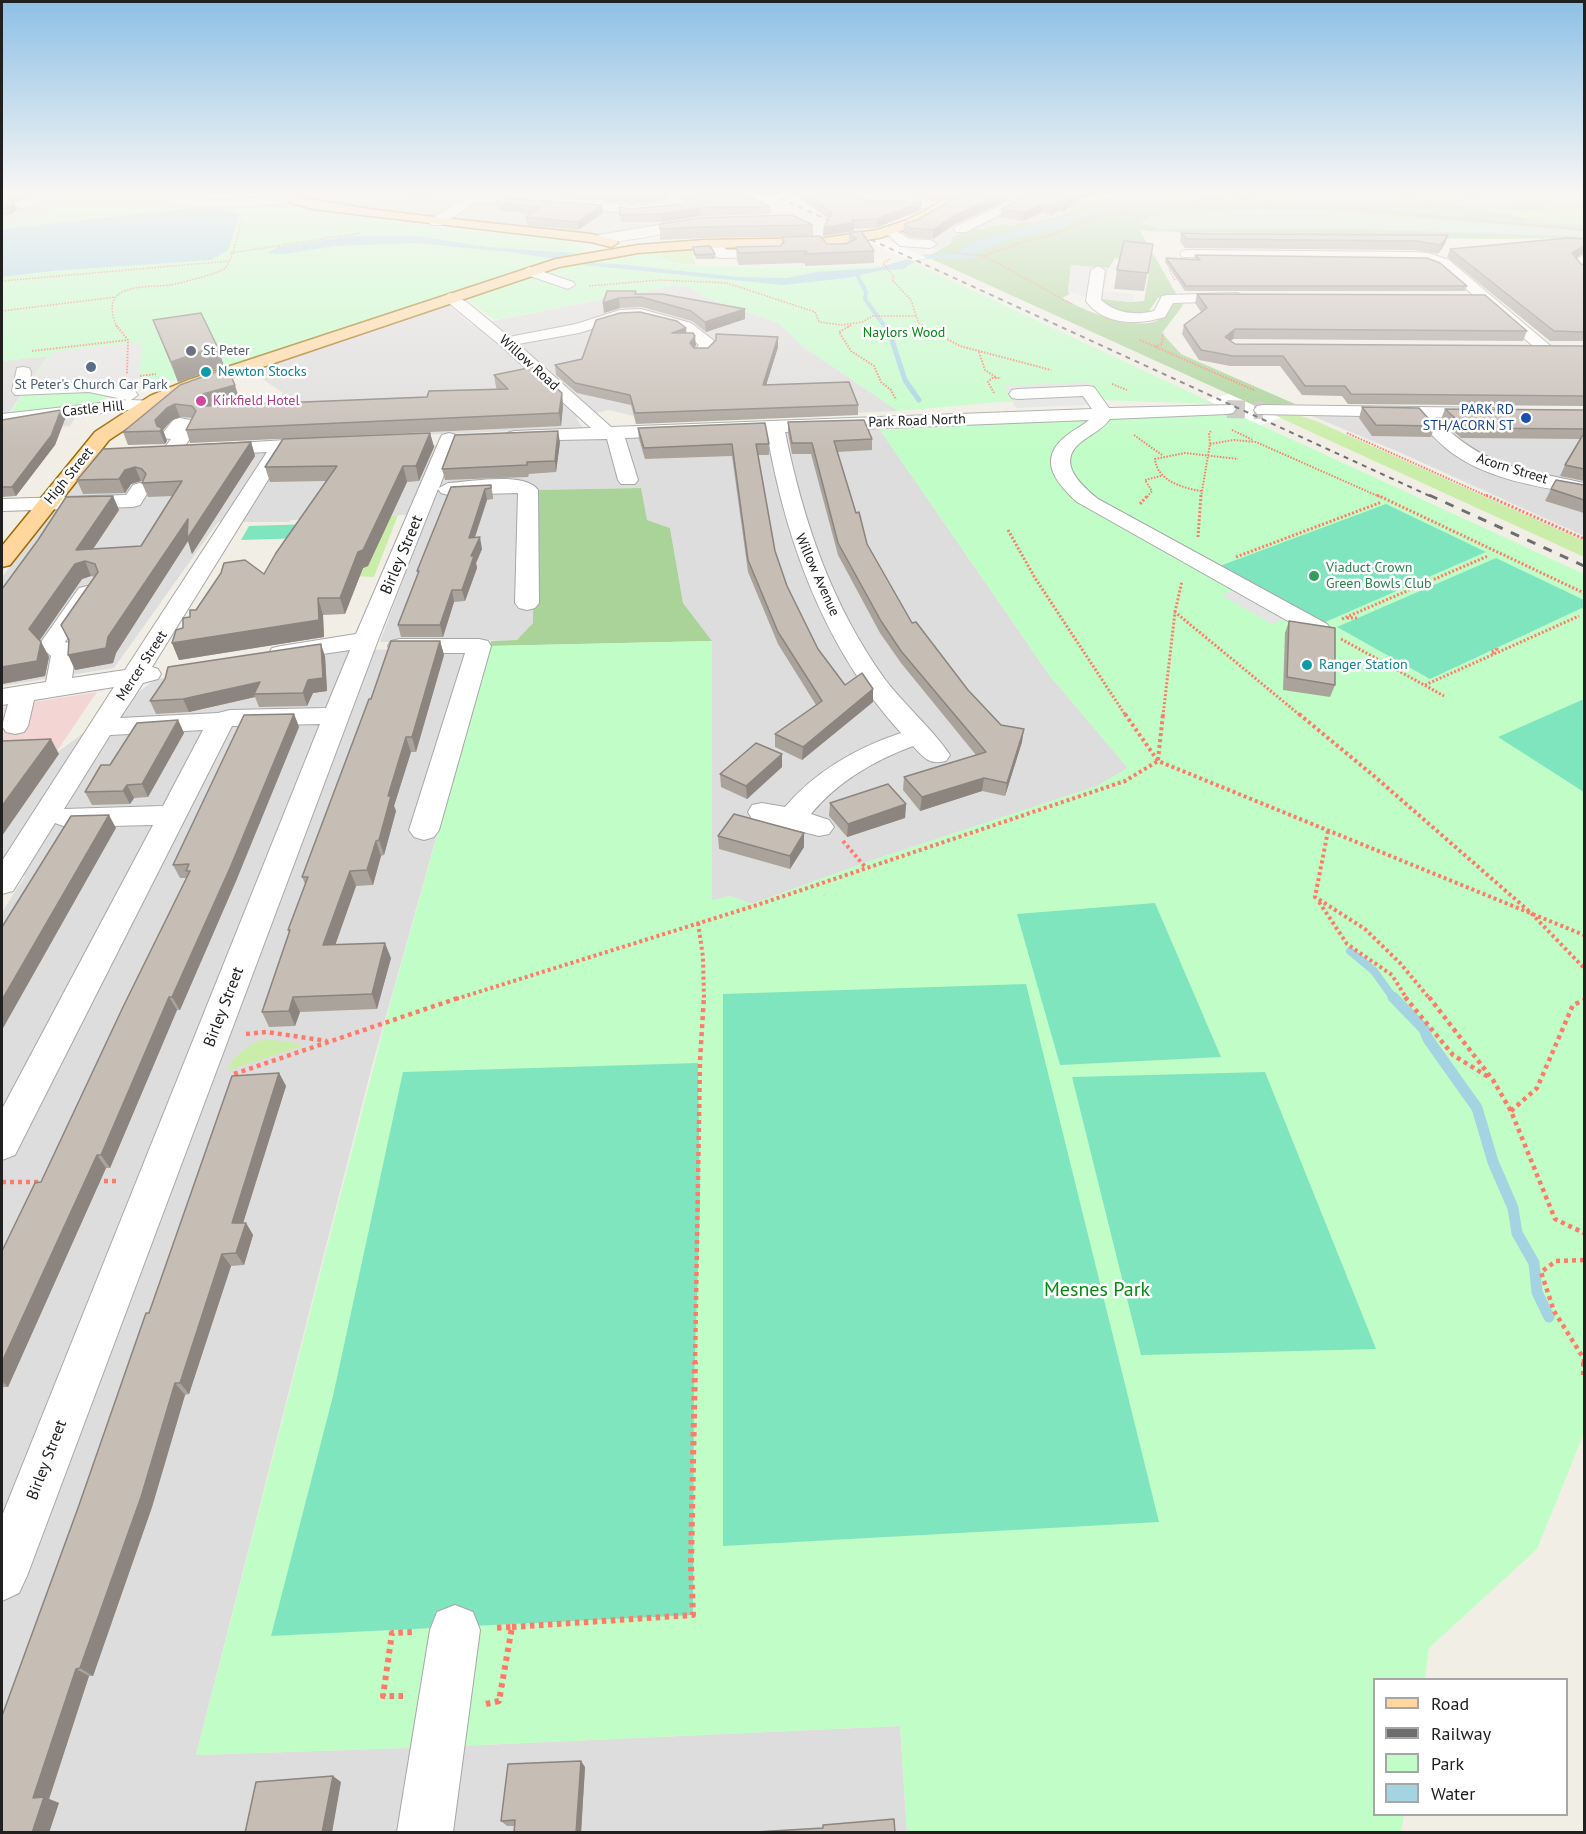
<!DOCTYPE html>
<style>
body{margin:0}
#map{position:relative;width:1586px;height:1834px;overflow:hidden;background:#f1eee6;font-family:"PT Sans",sans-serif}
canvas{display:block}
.frame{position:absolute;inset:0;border:3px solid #202020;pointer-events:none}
.legend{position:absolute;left:1373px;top:1678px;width:195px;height:138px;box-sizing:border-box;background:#fff;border:2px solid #a6a6a6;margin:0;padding:8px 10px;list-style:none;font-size:18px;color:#202020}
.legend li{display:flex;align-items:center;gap:12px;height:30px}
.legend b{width:30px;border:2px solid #a6a6a6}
</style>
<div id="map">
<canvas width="1586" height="1834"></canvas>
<div class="frame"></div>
<ul class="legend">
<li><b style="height:8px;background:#ffd69d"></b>Road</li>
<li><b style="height:8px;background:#6e6e6e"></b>Railway</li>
<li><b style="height:16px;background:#c1fdc7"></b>Park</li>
<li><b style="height:16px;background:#a4d3e2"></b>Water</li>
</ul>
</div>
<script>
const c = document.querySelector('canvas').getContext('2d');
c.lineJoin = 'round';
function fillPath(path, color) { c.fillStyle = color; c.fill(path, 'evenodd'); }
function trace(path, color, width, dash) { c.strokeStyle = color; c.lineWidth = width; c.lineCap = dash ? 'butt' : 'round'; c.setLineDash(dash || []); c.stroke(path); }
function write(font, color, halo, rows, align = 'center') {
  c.font = font + ' "PT Sans",sans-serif'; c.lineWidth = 5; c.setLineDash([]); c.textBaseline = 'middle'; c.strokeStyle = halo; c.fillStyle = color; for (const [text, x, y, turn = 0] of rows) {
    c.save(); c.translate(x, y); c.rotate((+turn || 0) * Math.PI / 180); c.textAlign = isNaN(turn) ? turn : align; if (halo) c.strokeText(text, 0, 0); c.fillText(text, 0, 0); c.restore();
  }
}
fillPath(new Path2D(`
 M2 194H62L46 214 2 225Z
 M369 194H744L776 212 766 214 768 216 607 237 439 221 359 209Z
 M976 194H1007L1061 205 1076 211 1032 223H1019L1014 226 1001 224 984 229H969L938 250 895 238Z
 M1411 194H1559L1505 207 1450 204Z
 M675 285 686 286 698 291 704 297 779 323 801 345 898 411 655 421 609 410 576 418 583 428 278 441 293 411 275 408 283 393 252 372 446 303 472 325Z
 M48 356 3 422 77 415 70 426 2 433V361Z
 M1312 416 1584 418V536L1399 452Z
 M767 430H880L1050 676 1128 768 1097 786 867 862 752 904 730 896 712 901V641L683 603 670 528 647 520 640 488 534 490 533 623 519 640 380 642 427 514 291 520 289 522H218L114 668 2 686V577L80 477 103 457 261 453Z
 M490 646 372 1066 196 1755 436 1747 900 1726 907 1832H2V912L25 876 2 877V756L55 754 156 679 336 651Z`), '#dedddd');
fillPath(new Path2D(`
 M97 692 55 754 2 756V707Z`), '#f3d6d4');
fillPath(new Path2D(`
 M1584 198V225L1539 223 1521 217 1471 207 1521 211 1541 210 1544 204 1551 201Z
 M708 249 692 252 696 265 674 263 660 257 662 252Z
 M1274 415 1301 416 1316 421 1584 541V557Z
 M398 515 374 577 354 576 358 568H364L390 516Z
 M265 1039 302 1044 301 1046 227 1071C233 1056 248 1044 265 1039Z`), '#caeea9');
fillPath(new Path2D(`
 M1007 194H1044L1085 201 1132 194H1329L1360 197 1411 194 1450 204 1521 217 1539 223 1584 225V238L1469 239 1140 231 1178 297 1158 298 1146 315 1115 313 1098 301 1102 299 1129 302 1144 301 1151 261 1115 258 1109 268 1071 266 1068 292 1070 294 1062 298C1085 311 1135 333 1161 319 1166 316 1168 308 1170 303L1181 302 1183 305 1162 333 1181 354 1295 404 1253 405 927 257 951 243 952 238 969 229H984L1001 224 1014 226 1019 223H1032L1075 211 1061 205Z
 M1559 194H1584V198L1551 201 1544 204 1542 210 1522 211 1472 206 1505 207Z
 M641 488 647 520 670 528 683 603 712 641 490 646 491 641 517 640 533 623 534 490Z`), '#a9d398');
fillPath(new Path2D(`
 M1262 209 1340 211 1584 231V237L1358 229H1160L1141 223 1148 217 1161 215Z`), '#c2e1d3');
fillPath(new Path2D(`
 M62 194H163L242 203 286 197 276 194H371L353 214 409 224 568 241 586 247 580 254 594 260 660 253V257C681 272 843 268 876 266 887 265 897 262 908 260L1215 404 1101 400 999 402 898 411 801 345 779 323 704 297C695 288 687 286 675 285L494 320 458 292 257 362 179 380 109 388 103 405 11 412 48 356 2 361V277L53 271 210 260 104 219 2 229V225L46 214Z
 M1217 412 1241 416 1584 574V1433L1537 1549 1429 1648 1425 1679 1374 1680V1814L1404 1815 1401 1832H907L900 1726 436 1747 196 1755 387 1015 490 646 712 641V900L730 896 752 904 867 862 1097 786 1128 768 1050 676 880 430Z`), '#c1fdc7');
fillPath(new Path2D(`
 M1386 504 1486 552 1323 623 1217 567Z
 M312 524 305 538 241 540 249 526Z
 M1496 558 1584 600V607L1430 679 1337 627Z
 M1584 699V792L1498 737Z
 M1155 903 1221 1057 1060 1065 1017 914Z
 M1026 984 1159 1522 723 1546V994Z
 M698 1063 700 1205 694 1385 693 1615 271 1636 333 1396 403 1072Z
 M1265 1072 1376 1349 1141 1355 1072 1077Z`), '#7fe5bf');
fillPath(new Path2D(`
 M1071 265 1109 268 1105 288H1095L1103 291 1135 294 1132 302 1080 296 1078 293 1068 292Z
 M141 342 140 385 108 388 78 381 30 383 53 352Z
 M1089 382 1105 404 1016 408 1004 386Z
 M1236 589 1288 618 1272 624 1221 595Z`), '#e4e4e4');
fillPath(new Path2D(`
 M1199 194C1328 194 1456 217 1584 226V228L1225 196 1112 209 1071 221 1063 228 1013 239 976 252 978 257C955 263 921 251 904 269L883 270 847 278 783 285 583 265 588 263 617 264 738 277 787 278 816 272 877 268 922 255 957 252 971 242 1101 207Z
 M219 208 239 215 228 250 211 260 53 271 2 277V229L181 209Z
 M351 236H417L487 247 575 253 554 259 510 252 415 243 335 246 285 254 267 253 278 247Z`), '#a4d3e2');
fillPath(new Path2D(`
 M868 232 927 258 912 261 854 235Z
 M1229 394 1281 418 1260 425 1207 400Z`), '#fff');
trace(new Path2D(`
 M857 275 866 292 865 299 885 327`), '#a4d3e2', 4);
trace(new Path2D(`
 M884 325 890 334 905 380 919 400`), '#a4d3e2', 5);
trace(new Path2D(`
 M1350 951 1374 971 1394 999`), '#a4d3e2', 8);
trace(new Path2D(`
 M1393 997 1424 1029 1428 1039 1477 1108 1493 1162 1513 1208 1517 1233 1534 1263 1537 1292 1549 1317`), '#a4d3e2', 11);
trace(new Path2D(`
 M1227 409 1263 410`), '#c7c5be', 18, [18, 9]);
const minor = new Path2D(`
 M46 194H67L20 209 14 205 16 202Z
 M142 194H168L216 200 285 196 291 200 285 204C255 206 165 212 142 194Z
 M471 194 584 200 630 206 671 202 668 199 674 195 689 205 683 209 630 214 584 208 476 202 441 225H431L430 222 431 219Z
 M832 194H852L864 198 926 200 932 204 926 208 863 206Z
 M1001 194H1017L1027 201 966 232H956L954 229 956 226 1011 201Z
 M693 219 699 223 698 226C680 230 603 249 592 239L599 235Z
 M891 227 909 239 930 240 937 244 930 248 900 246 884 231Z
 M717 240 722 241 726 250 766 249 773 245 778 246 782 253 775 257 721 258 716 257 710 244Z
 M1187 250 1413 252 1428 253 1449 260 1553 348 1545 353 1539 351 1439 266 1426 261 1182 257 1180 254 1182 251Z
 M1584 255V272L1579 271 1571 262Z
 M1098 266 1105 270 1101 300C1116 313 1134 316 1154 311L1162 296 1167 295 1238 293 1245 297 1238 301 1173 303 1165 317C1139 325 1104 326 1086 301L1091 270Z
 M529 267 573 282 575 285 568 289 524 274 522 271Z
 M450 293 468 303 509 337 576 324 620 310 641 309 691 323 713 340 715 348 707 356H695L693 353 699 345 679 329 641 319 621 320 579 333 518 344 611 427 1092 409 1083 396 1018 399 1012 398 1009 394 1012 390 1018 389 1088 386 1094 387 1109 408 1233 405 1236 409 1233 413 1227 414 1110 419C1102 430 1091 434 1080 443 1056 463 1081 485 1098 499L1327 624 1331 629 1327 634 1319 636 1311 634 1077 502C1055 482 1037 459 1066 436 1073 430 1082 426 1089 420L785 432C803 520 831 604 884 678 904 705 931 727 950 755L946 761C929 765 924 758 913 746 875 760 837 782 811 814L829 820 834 827 829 834 819 836 752 819 748 812 752 805 762 803 785 807C816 771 856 748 901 733 825 649 786 543 767 433L625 438 638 480 635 484H621L618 480 607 439 507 441 505 437 507 433 514 431 591 428 500 345 445 300 443 297Z
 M23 367 29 368 31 372 30 385C67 381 100 380 135 391L138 395 131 400 155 401 158 405 155 409 129 410 2 424V414L127 400 89 392 15 395 12 391 17 368Z
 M1263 405 1494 408 1497 412 1494 416 1488 417H1435C1482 467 1522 469 1584 483V495C1540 487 1489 480 1452 453 1438 443 1427 429 1415 417L1257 414 1254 410 1257 406Z
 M180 418 196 421 199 425 179 455H165L162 451 171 439 164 438 162 434 174 419Z
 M449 433 456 435 458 439 439 488 448 483C469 482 525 471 538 490L539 603 535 608 527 610 519 608 515 603 518 493 448 495 441 493 438 489 378 640 27 1576 19 1593 2 1601V1516L320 724 232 726 15 1155 2 1160V1109L153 825 66 827 55 823 13 891 2 894V861L114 687 34 700 28 726 24 732 15 734 6 732 2 726 8 704 2 705V689L46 682 51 656 39 645 79 588 87 586 95 588 98 593 65 642 69 643 75 656 72 678 125 670 267 452 209 455 202 453 200 449 202 445 321 438 328 440 330 444 328 448 286 451 152 667 158 669 161 674 158 679 143 683 120 718 218 713 230 710 326 708 350 650 281 660 272 658 269 653 272 648 281 646 356 634 440 439 442 435ZM203 730 163 806 64 809 110 735Z
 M140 483 147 485 150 489 140 505 133 507 2 511V499L126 495 133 485Z
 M400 639H479L488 641 491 646 439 830 434 837 424 840 414 837 409 830 465 653H400L391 651 388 646 391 641Z
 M455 1605 473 1612 480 1630 453 1832H397L430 1630 437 1612Z`);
const major = new Path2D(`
 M263 194C299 194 339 205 376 210 448 219 519 226 591 234L616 240 618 243 611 247 591 242 312 209Z
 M956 194H972L917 226 879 238 825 246 704 248 638 253 559 267 200 388 164 404 109 440 10 565 2 567V546L95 432 150 396 188 380 556 259 638 245 704 240 825 238 877 230 907 220Z`);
trace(minor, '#a7a7a7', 2);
trace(major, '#9c6b00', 3);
trace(new Path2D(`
 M1350 194 1407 197 1449 205 1491 208
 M949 252 983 256 1026 241 1046 237 1101 215 1123 210 1226 197 1584 230
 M231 253 360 233
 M984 256 1072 304
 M890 259 883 263 894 277 892 280 911 300 919 324 924 327
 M1172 266 1169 270 1175 280
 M2 281 230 261
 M589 286 660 280 727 283 815 312 819 322 842 325 862 322 873 316H916
 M2 311 116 297
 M117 327C97 282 144 288 170 285 178 284 219 273 224 269 233 262 238 232 241 221
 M848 327 851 325`), '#ff7b69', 1.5, [1.5, 1.5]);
trace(new Path2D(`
 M116 325 128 340 127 374
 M851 325 839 332 851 351 874 366 881 382 891 390 896 400
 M921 325 960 346 1051 370
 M1140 340 1254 390
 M1155 347 1162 344 1163 333
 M32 351 128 340
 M979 352 985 370 997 378
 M140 376 156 374
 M1112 384 1127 390
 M994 393 988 382 992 378H1001
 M1232 430 1253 440
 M1347 433 1489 497
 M1134 435 1162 455
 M1210 444 1234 440 1256 442 1380 497
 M1201 491C1183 488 1157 481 1155 459L1185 453 1238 459
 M1147 497 1152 491 1145 480 1161 476
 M1201 497 1210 444 1209 433 1212 430`), '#ff7b69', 2, [1.5, 1.5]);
trace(new Path2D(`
 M1377 495 1584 593
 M1486 495 1584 539
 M1140 504 1148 495
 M1008 530 1035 578 1126 716
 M1198 537 1201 495
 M1236 557 1382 502
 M1175 612 1182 581
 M1347 618H1358
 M1342 619 1488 556
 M1341 639 1444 696
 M1494 653 1491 652 1497 649 1495 648
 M1425 685 1579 616
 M1163 716 1175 612 1301 716`), '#ff7b69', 3, [2, 2]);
trace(new Path2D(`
 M1125 714 1158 761 1584 935
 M1299 714 1374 776 1530 912 1584 968
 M1158 760 1163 714
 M1328 831 1315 897 1365 929 1400 963 1430 999
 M843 841 866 868
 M1319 902 1347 944 1392 975 1407 999
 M698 923 703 957 704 999
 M456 999 757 905 1125 781 1158 761`), '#ff7b69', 4, [3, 3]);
trace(new Path2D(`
 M1405 997 1453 1055 1490 1078
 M1429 997 1493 1080 1511 1111 1555 1219 1584 1233
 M246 1034 267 1032 327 1041
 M234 1074 461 997
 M1511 1111 1537 1088 1573 1005 1584 1000
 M96 1181H119
 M2 1182H44
 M1584 1260 1556 1261 1541 1272 1554 1311 1584 1359V1364
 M695 1364 700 1060 704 997`), '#ff7b69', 4.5, [4, 4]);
trace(new Path2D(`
 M1584 1362V1375
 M512 1627 693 1615 691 1565 695 1362
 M403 1696H383L392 1633 414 1632
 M486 1704 499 1701 512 1627 494 1628`), '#ff7b69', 6, [4.5, 4.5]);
fillPath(minor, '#fff');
fillPath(major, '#ffd69d');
trace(new Path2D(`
 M771 194 1432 497`), '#6e6e6e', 2, [5, 5]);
trace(new Path2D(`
 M1429 495 1584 566`), '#6e6e6e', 3, [9, 9]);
fillPath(new Path2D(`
 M2 194 14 201 13 202 17 210 10 215H2Z
 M673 194 667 197 666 200 630 204 584 198 525 195Z
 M677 194H745L770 207V214L700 216 661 222H621L619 207 630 209 683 204 686 201Z
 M801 194H849L863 200 921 202V210L876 228 854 229V231L823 236 824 227 829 219 801 199Z
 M868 194H950L934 203 926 198Z
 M962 194H1007L1006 201 955 224 933 239 910 237 903 233 904 224 919 219Z
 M1021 194H1105L1083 198 1062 212 1057 211 1052 215 1041 213 1023 221 1000 217 1001 209 1025 197Z
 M1452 194H1483L1468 198Z
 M496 202 603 213 578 230 527 225 526 217 530 214 498 210Z
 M660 224 813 225V236L704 238 660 240Z
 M849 233 874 251V263L805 266V264L801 263 739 265 737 260 736 247 780 246 782 244V237L827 244H846L849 243Z
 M1181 233 1219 234 1448 235 1445 244 1438 254 1413 250 1185 248 1180 242Z
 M1584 239V253L1576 258 1581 264 1584 265V341H1550L1447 257 1450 249Z
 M1153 244 1144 291 1114 289 1117 270Z
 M693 247 715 254V259H696Z
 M1195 255 1467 286 1465 291H1185L1165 262 1166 258 1194 259Z
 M637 294 745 309V319L706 332 692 321 642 307 620 308 604 313 603 303Z
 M1197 294 1527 331 1523 341 1233 339 1230 341 1235 344 1584 346V406L1348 404 1342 396 1302 395 1280 366H1230L1199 360 1182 334 1184 325 1201 312 1195 303Z
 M153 320 217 346 224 366 178 382Z
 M686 328V333L696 345 694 348 778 347 766 385 858 405V415L636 424 631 405 577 393 556 375 555 365 582 359Z
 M494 375 562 393 563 406 561 426 190 443 186 430 192 418 180 417 171 421 163 430 167 441 165 444 128 445 123 432 180 385 239 398 210 406 427 397 497 389 496 387Z
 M1362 407 1435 426 1431 437 1372 436 1359 418Z
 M1445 409 1584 410V481L1560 476 1565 465 1581 439 1461 438 1441 419Z
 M65 419 55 445 16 496 2 497V420Z
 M788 422 872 439V450L837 452 856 513 867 544 912 623 968 690 1001 725 1022 742 1005 796 982 791 920 811 903 790 904 777 976 755 901 663 880 633 838 555 811 454H792L788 433Z
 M638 428 769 444V455H758L775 551 787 586 818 649 845 685 873 689V702L802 760 775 747V734L816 705 778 644 748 572 732 456 645 459 639 439Z
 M430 433 434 447 419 481 407 482 368 566 363 568 345 614 323 615 324 637 179 660 172 643 183 628 190 617 196 610 264 574 326 481 270 482 265 467Z
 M251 442 255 456 192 554 188 541 116 653 113 663 75 670 69 642 61 625 95 577 91 576 82 579 40 640 49 657 45 676 2 684V589L113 496 119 510 93 549 141 546 173 496 148 497 142 483 143 481H141L131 484 125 493 83 494 77 480Z
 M560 442 556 472 529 474 528 477 445 480 442 469Z
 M491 485 493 496V499L487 500 475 537 482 549 476 563 477 568 465 601 454 602 443 637H401L398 625 418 574 417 571 451 487Z
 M1584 485V513L1545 501 1551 489Z
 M1289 621 1335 685 1330 697 1283 690 1285 633Z
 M440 641 444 655 416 752H411L394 806 396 811 384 855 381 856 373 885 356 886 335 945 391 958 377 1009 300 1012 295 1026 269 1027 262 1012 289 933 288 930 305 884 302 877 371 699Z
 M325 656 327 691 313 693 307 706 259 707 255 697 189 712 156 714 150 701Z
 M294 714 299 727 236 881 180 1010H177L110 1168H106L8 1387H3L2 1390V1251L41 1182 187 878H180L173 865Z
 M178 720 184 733 148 797 134 798 130 804 92 805 85 792 110 765Z
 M782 754V767L747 799 721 787 720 774Z
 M830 803 906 804 905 818 847 837 829 816Z
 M718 836 804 847 790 869 719 849Z
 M279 1073 286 1086 243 1223H246L253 1235 244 1265 231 1266 189 1394 185 1395 152 1507 93 1676H89L49 1799 59 1803 2 1833 78 1508 149 1313Z
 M585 1767 581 1833H514V1826H507L501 1821Z`), '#aaa39c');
fillPath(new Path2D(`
 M11 194H36L14 201 13 204 14 203 17 210 10 215 7 208 9 198Z
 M412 194H448L412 198Z
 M648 194H673L667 197 666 200 630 204 629 196Z
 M935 194H950L934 203Z
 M1003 194H1007L1006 201 955 224 933 239V230L956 215Z
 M1077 194H1105L1083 198 1062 212 1063 204Z
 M1470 194H1483L1468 198Z
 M921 202V210L876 228 877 219Z
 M1059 203 1057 211 1052 215 1054 206Z
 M1042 204 1041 213 1023 221 1024 212Z
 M602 205 603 213 578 230 577 222Z
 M700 208V216L661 222V214Z
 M854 223V231L823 236 824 227Z
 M1448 235 1445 244 1438 254 1441 245Z
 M1584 246V253L1569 262 1572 253Z
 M619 298 620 308 604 313 603 303Z
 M745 309V319L706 332 705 322Z
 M686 328 687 338 672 333Z
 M1235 329 1233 339 1223 347 1225 337Z
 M695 336 696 345 691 353 690 343Z
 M778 337V347L763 395V385Z
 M217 346 224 366 178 382 171 362Z
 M235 385 239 398 208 406H205L203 394Z
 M562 393 563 406 561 426 559 413Z
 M175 404 180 417 171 421 163 430 167 441 165 444 160 432 159 431 155 420 167 408Z
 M61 410 65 419 55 445 16 496 12 487Z
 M558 431 560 442 556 472 555 461Z
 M430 433 434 447 419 481 416 466Z
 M251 442 255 456 192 554 188 541 116 653 113 663 75 670 68 655 188 519Z
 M403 466 407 482 368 566 363 568 345 614 340 598 358 552Z
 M135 467 141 481 131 484 125 493 119 479 125 470Z
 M485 489 487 500 471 549 469 538Z
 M113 496 119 510 85 561 91 576 82 579 37 644 29 629 76 550Z
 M480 537 482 549 476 563 477 568 465 601 462 590 471 556Z
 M452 590 454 602 443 637 440 625Z
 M318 598 323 615 324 637 179 660 172 643Z
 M440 641 444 655 416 752 412 737Z
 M41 642 49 657 45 676 2 684V667Z
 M321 644 325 656 327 691 313 693 307 706 303 693Z
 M260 682 254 694 255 697 189 712 183 699Z
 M873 689V702L802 760 803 747Z
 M294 714 299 727 236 881 180 1010 172 997Z
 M178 720 184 733 148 797 142 784Z
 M1024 729 1022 742 1005 796 1007 783Z
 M406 737 411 752 394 806 396 811 384 855 379 840 388 796Z
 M51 739 59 754 2 836V806Z
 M782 754V767L747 799 746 786Z
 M984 778 982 791 920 811 922 797Z
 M127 785 134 798 130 804 123 791Z
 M906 804 905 818 847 837 848 824Z
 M109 815 116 828 2 1030V1000Z
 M804 833V847L790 869V856Z
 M376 841 381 856 373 885 367 870Z
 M350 871 356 886 330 960 323 945Z
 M385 943 391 958 377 1009 372 994Z
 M169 997 177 1010 110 1168 101 1155Z
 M293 997 300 1012 295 1026 289 1011Z
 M279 1073 286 1086 239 1236 232 1223Z
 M97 1155 106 1168 8 1387 2 1381V1362Z
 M246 1223 253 1235 244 1265 236 1253Z
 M222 1254 231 1266 189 1394 180 1383Z
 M175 1383 185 1395 152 1507 93 1676 80 1668Z
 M76 1669 89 1676 49 1799 59 1803 49 1833H32L33 1798Z
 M581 1761 585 1767 581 1833H576Z
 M333 1776 341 1782 332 1833H322Z`), '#8b847f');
const building = new Path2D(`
 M2 194H11L9 198 14 203 7 208H2Z
 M616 194H648L629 196Z
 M687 194H745L770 207 700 208 661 214 620 215 619 207 630 209 683 204 691 197Z
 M807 194H849L863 200 921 202 877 219 852 220 854 223 824 227 832 213Z
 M962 194H1003L956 215 933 230 910 228 904 224 919 219Z
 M1077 194 1063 204 1059 203 1054 206 1042 204 1024 212 1001 209 1029 194Z
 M503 198 602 205 577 222 526 217 541 207 496 202Z
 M792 215 813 225 703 227 660 229V224L700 218Z
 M861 231 874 251 805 254 807 251H801L739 253 736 247 780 246 784 242 782 237 820 236 827 244H846L856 239 849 233Z
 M1181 233 1219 234 1448 235 1441 245 1416 241 1187 239Z
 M1568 238 1584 239V246L1572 253 1581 264 1584 265V332L1554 331 1450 249Z
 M1124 241 1153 244 1148 273 1117 270Z
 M710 246 715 254 695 255 693 247Z
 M1195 255 1427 258 1440 263 1467 286H1186L1166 258 1200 260Z
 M607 291H636L635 294H662L745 309 705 322 691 311 641 297 619 298 603 303Z
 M1197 294 1485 295 1527 331 1235 329 1225 337 1235 344 1584 346V396L1351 394 1345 386H1305L1283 356H1233L1201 350 1184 325 1207 308Z
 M640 312 677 321 686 328 672 333H693L695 336 690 343 694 348H708L716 340V334L778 337 763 385 849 382 858 405 635 413 630 395 575 383 555 365 582 359 596 320 620 313Z
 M201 313 217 346 171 362 153 320Z
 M533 367 562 393 559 413 186 430 196 411 192 406 175 404 167 408 155 420 157 426 162 428 160 431 123 432 180 385 227 368 235 385 203 394 205 406 427 397 429 391 508 389 494 375Z
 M1362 407 1419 408 1435 426 1376 425Z
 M1445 409 1584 410V429L1466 428Z
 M61 410 51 436 12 487H2V420Z
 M864 420 872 439 834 441 856 513 859 512 867 544 912 623 916 622 968 690 1001 725 1024 729 1007 783 984 778 922 797 904 777 986 752 901 651 881 621 838 543 812 443H792L788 422Z
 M765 423 769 444H756L775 551 787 586 818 649 845 685 862 673 873 689 803 747 775 734 822 701 778 632 748 560 732 444 644 448 638 428Z
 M558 431 555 461 527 462V465L442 469 455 435Z
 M430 433 416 466H403L363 550 358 552 340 598H318L319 620 172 643 176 630 183 628V618L190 617V610H196L221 573 224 563 245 560 264 574 276 553 337 466 265 467 283 439Z
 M1584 433V469L1565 465Z
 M251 442 187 539 188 519 108 637 106 648 68 655 69 640 61 625 98 572 95 564 85 561 75 564 29 629 41 642 37 661 2 667V589L38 540 66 497 113 496 76 550 141 546 182 481 142 483 146 474 142 469 135 467 125 470 119 479 77 480 103 449Z
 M1556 480 1584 485V500L1551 489Z
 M491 485V488L485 489 469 538 480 537 471 556H474L462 590H452L440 625H398L419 571H417L451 487Z
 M1289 621 1335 628V685L1287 677Z
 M391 641H440L412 737H406L388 796H391L379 840 376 841 367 870 350 871 323 945 385 943 372 994 293 997 289 1011 262 1012 290 930H288L308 877H302L369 699H371Z
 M321 644 323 678 308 680 303 693 254 694 260 682 183 699 150 701 165 679 168 667Z
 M294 714 230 868 172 997H169L101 1155H97L2 1362V1251L35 1183 41 1182 123 1007 190 871H186L189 864 173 865 244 715Z
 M178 720 142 784 127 785 123 791 85 792 101 765H110L137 723Z
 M51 739 2 806V741Z
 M756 743 782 754 746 786 720 774Z
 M888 784 906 804 848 824 830 803Z
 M734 814 804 833 790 856 718 836Z
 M109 815 2 1000V927L71 816Z
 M279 1073 232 1223H246L236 1253 222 1254 180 1383H175L141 1497 80 1668 76 1669 33 1798 44 1797 32 1833H2V1716L78 1508 146 1313H149L232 1076Z
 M581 1761 576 1833H514L515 1820 501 1821 508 1764Z
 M333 1776 322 1833H245L256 1782Z
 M894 1819 895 1833H738L823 1828V1825Z`);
fillPath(building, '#c6bdb5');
trace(building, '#8b847f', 1.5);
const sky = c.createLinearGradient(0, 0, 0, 451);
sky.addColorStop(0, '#8dc0e6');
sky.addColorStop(0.43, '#f9f7f4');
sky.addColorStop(1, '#f9f7f400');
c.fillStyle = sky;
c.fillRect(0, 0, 1586, 451);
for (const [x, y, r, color] of [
 [191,351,6,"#6b7280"],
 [91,367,6,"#5c6f8a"],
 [206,372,6,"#0f9aa8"],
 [201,401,6,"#d1479c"],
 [1526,418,6,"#1a4fb4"],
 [1314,576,6,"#2e9e5b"],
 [1307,665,6,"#0f9aa8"]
]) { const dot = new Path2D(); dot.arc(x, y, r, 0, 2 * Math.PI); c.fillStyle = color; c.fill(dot); trace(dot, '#fff', 2); }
write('14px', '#048911', '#fff', [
 ["Naylors Wood",904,333]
]);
write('14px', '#5b616d', '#fff', [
 ["St Peter",203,351]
], 'left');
write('14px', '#202020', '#fff', [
 ["Willow Road",529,363,42],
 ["Castle Hill",93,409,-6],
 ["Park Road North",917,421,-2],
 ["Acorn Street",1512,469,17],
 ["High Street",69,476,-51],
 ["Willow Avenue",817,575,66],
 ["Mercer Street",142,666,-57]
]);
write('14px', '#0d838f', '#fff', [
 ["Newton Stocks",218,372],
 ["Ranger Station",1319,665]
], 'left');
write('14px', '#4e5e75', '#fff', [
 ["St Peter's Church Car Park",91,385]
]);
write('14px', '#b23c85', '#fff', [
 ["Kirkfield Hotel",213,401]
], 'left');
write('14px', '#164399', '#fff', [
 ["PARK RD",1514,410],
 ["STH/ACORN ST",1514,426]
], 'right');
write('14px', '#27864d', '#fff', [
 ["Viaduct Crown",1326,568],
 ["Green Bowls Club",1326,584]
], 'left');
write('16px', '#202020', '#fff', [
 ["Birley Street",402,555,-67],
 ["Birley Street",224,1007,-69],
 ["Birley Street",47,1460,-69]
]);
write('20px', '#048911', '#fff', [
 ["Mesnes Park",1097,1290]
]);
</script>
